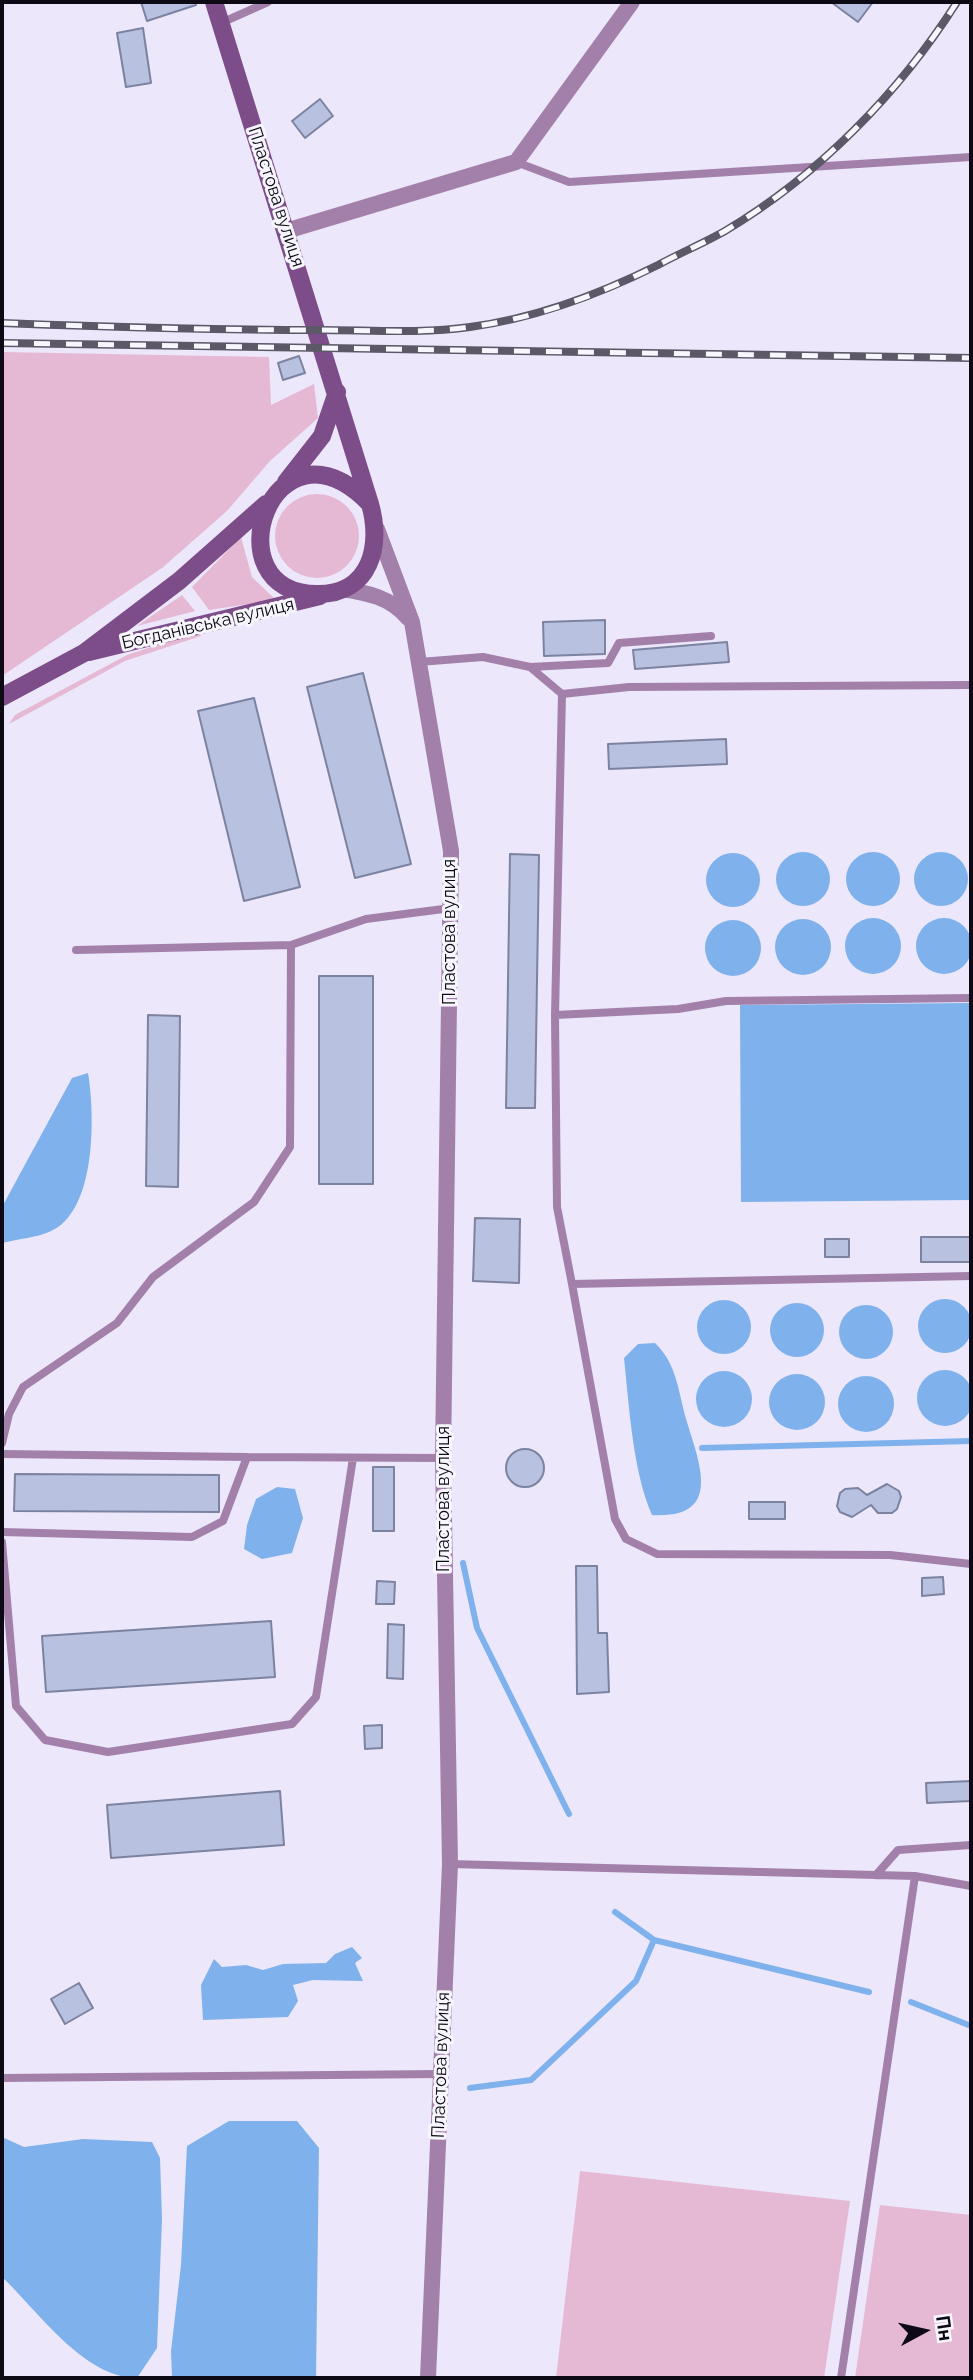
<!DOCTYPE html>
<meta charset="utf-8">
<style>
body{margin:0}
#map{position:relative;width:973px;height:2380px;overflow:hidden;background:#ece7fb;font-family:Raleway,sans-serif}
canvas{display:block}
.frame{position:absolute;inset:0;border:4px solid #0d0a15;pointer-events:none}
.north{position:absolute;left:889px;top:2296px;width:70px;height:70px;-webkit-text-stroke:5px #f8f6fd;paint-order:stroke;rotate:82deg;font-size:19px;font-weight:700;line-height:28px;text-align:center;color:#0d0a15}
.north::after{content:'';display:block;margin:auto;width:24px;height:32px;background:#0d0a15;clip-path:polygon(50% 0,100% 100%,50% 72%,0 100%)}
</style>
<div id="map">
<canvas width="973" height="2380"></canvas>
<div class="frame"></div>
<div class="north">Пн</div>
</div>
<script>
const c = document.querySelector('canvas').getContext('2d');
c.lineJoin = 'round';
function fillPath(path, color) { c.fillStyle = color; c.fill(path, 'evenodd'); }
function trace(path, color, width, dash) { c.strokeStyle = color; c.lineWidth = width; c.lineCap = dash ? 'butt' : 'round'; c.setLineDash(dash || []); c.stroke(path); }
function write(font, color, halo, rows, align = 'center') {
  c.font = font + ' Raleway,sans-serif'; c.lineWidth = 6; c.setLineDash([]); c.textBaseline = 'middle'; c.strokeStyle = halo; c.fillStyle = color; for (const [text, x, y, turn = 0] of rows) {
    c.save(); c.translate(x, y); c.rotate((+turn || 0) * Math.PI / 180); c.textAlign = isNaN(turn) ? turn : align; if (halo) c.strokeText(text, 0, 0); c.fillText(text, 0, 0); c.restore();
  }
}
fillPath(new Path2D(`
 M2 352 269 357 271 405 314 384 318 418 270 461 227 511 162 568 2 676Z
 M275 536a42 42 0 1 1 84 0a42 42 0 1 1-84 0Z
 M241 537 252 577 276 600 209 610 192 587Z
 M182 595 195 611 137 626Z
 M200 631 201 636 125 661 9 724 15 715 127 655Z
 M580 2171 850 2201 824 2378H556Z
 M880 2205 971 2215V2378H855Z`), '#e5b9d4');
fillPath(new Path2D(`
 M776 879a27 27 0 1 1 54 0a27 27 0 1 1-54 0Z
 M846 879a27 27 0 1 1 54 0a27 27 0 1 1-54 0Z
 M914 879a27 27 0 1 1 54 0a27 27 0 1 1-54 0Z
 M706 880a27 27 0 1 1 54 0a27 27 0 1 1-54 0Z
 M845 946a28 28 0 1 1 56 0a28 28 0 1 1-56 0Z
 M916 946a28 28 0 1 1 56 0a28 28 0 1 1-56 0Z
 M775 947a28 28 0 1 1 56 0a28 28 0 1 1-56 0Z
 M705 948a28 28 0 1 1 56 0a28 28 0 1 1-56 0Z
 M971 1003V1200L741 1202 740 1005Z
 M88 1073C95 1114 97 1213 49 1232 35 1238 17 1239 2 1243V1207L72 1078Z
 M918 1326a27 27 0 1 1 54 0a27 27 0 1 1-54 0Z
 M697 1327a27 27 0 1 1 54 0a27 27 0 1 1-54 0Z
 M770 1330a27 27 0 1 1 54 0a27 27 0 1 1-54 0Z
 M839 1332a27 27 0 1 1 54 0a27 27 0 1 1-54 0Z
 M655 1343C678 1365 678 1393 687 1422 700 1465 723 1519 652 1515 633 1473 629 1405 624 1358L638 1344Z
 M917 1398a28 28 0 1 1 56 0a28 28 0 1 1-56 0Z
 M696 1399a28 28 0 1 1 56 0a28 28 0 1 1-56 0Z
 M769 1402a28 28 0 1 1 56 0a28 28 0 1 1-56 0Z
 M838 1404a28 28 0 1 1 56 0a28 28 0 1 1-56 0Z
 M277 1487 295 1489 303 1518 292 1553 262 1559 244 1549 247 1525 256 1499Z
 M352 1947 362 1958 355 1963 363 1981 313 1980 293 1985 298 2001 288 2017 203 2020 201 1985 214 1959 222 1967 246 1965 263 1970 283 1964 326 1963 335 1954Z
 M229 2121H297L319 2148 316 2378H172L171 2351 181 2265 187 2146Z
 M2 2137 24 2147 83 2139 152 2142 160 2158 162 2219 157 2348 137 2378C84 2378 38 2311 2 2277Z`), '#7fb2ec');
trace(new Path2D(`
 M702 1448 971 1441
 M463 1563 477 1628 569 1814
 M615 1912 654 1940 869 1992
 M911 2002 971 2026
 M470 2088 531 2080 636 1981 654 1940`), '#7fb2ec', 6);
const building = new Path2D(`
 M141 2H195L196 5 147 21Z
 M831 2H873L858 22Z
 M143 28 151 83 126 87 117 33Z
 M320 99 333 116 305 138 292 121Z
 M299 356 305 373 283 380 278 363Z
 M605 620V654L544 656 543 622Z
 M727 642 729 662 635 669 633 650Z
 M363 673 411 864 355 878 307 687Z
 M254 698 300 887 244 901 198 711Z
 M726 739 727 764 609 769 608 744Z
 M510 854 539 855 535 1108H506Z
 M319 976H373V1184H319Z
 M148 1015 180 1016 178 1187 146 1186Z
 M475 1218 520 1219 519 1283 473 1281Z
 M921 1237H971V1262H921Z
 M825 1239H849V1257H825Z
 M506 1468a19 19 0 1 1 38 0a19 19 0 1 1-38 0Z
 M373 1467H394V1531H373Z
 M15 1474 219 1475V1512L14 1511Z
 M887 1484 899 1491 901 1497 897 1509 892 1513H878L871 1505 852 1517 840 1512 837 1506 840 1493 845 1489 858 1488 867 1495Z
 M749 1502H785V1519H749Z
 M576 1566H597L598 1633H607L609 1692 577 1694Z
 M943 1577 944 1594 922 1596V1578Z
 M377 1581 395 1582 394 1604H376Z
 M271 1621 275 1677 46 1692 42 1636Z
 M388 1624 404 1625 403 1679 387 1678Z
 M382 1725V1748L365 1749 364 1726Z
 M971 1781V1801L927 1803 926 1783Z
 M280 1791 284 1845 111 1858 107 1805Z
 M79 1983 93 2008 65 2024 51 1999Z`);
fillPath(building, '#b9c1e0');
trace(building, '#7c83a0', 2);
trace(new Path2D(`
 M221 23 268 2
 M516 162 569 182 971 157
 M419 662 483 657 530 667 608 663 619 643 711 636
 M530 667 562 694 629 687 971 685
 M562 694 555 1015 557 1207 572 1284
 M76 950 291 945
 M555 1015 678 1009 726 1001 971 998
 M971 1276 572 1284 615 1519 626 1539 657 1554 890 1555 971 1564
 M2 1443 9 1414 23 1387 117 1323 153 1277 254 1202 290 1147 291 945 366 919 451 908
 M2 1454 247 1457
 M2 1532 192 1537 223 1521 247 1457 443 1458
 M2 1542 16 1706 45 1740 108 1752 292 1724 316 1697 353 1458
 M450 1864 915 1876 971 1886
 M876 1875 898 1850 971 1845
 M2 2078 440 2074
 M841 2378 915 1876`), '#a280aa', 8);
trace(new Path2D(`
 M286 231 516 162 632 2
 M377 529 412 622 451 851 443 1458 450 1864 428 2378
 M342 589C368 593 390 597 408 618`), '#a280aa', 16);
trace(new Path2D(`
 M214 2 370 504C382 545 371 594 318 594 208 595 272 403 370 504
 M286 482 322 436 337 392
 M89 652 320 596
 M2 697 84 653 179 581 266 504`), '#7d4d8a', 18);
const rail = new Path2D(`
 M2 323C108 327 213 330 319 330 370 330 420 334 470 327 537 318 598 295 658 265 680 253 704 243 725 231 819 175 899 93 957 2
 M2 343 971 358`);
trace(rail, '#5c5867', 8);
trace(rail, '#f8f6fd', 5, [16]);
write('18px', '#0d0a15', '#f8f6fd', [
 ["Пластова вулиця",276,197,72],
 ["Богданівська вулиця",208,624,-13],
 ["Пластова вулиця",450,932,-90],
 ["Пластова вулиця",444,1499,-90],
 ["Пластова вулиця",441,2065,-88]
]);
</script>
